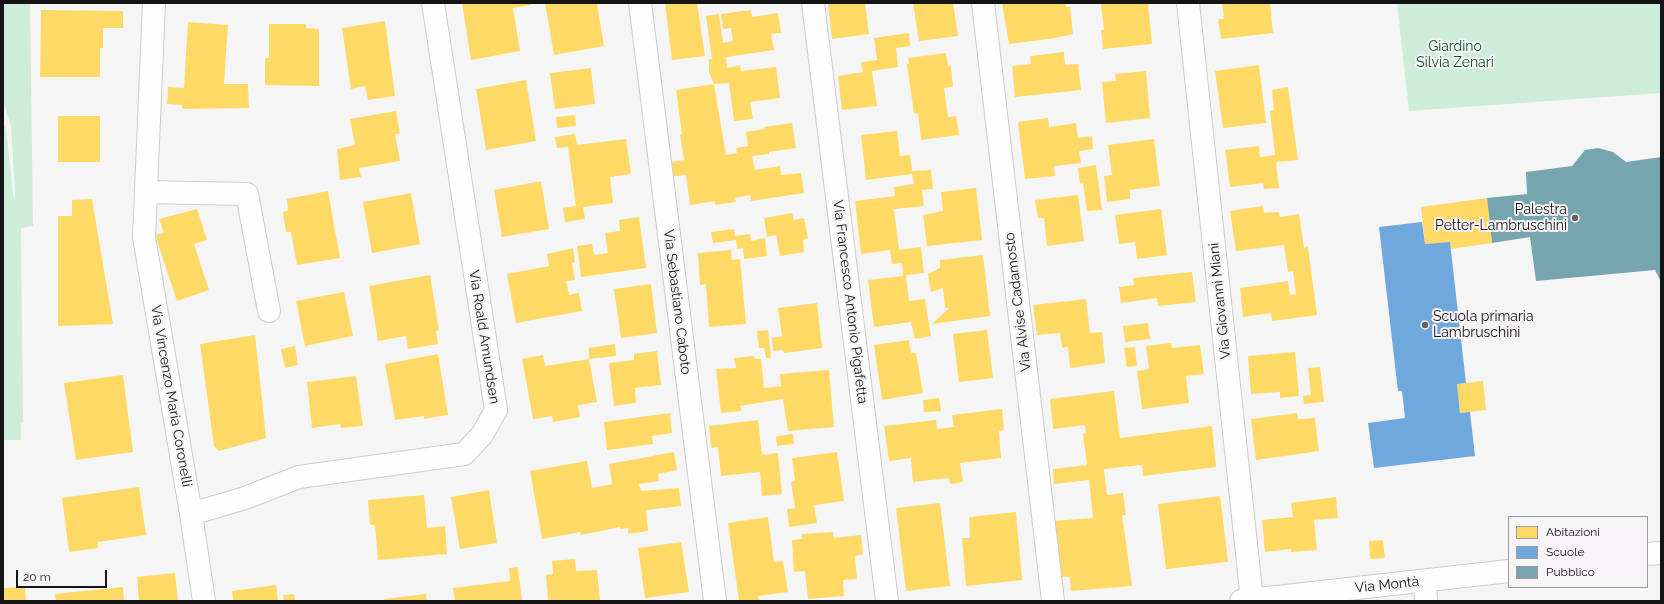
<!DOCTYPE html>
<meta charset="utf-8">
<style>
body{margin:0}
#map{position:relative;width:1664px;height:604px;overflow:hidden;background:#f6f5f6;font-family:Raleway,sans-serif}
canvas{display:block}
.frame{position:absolute;inset:0;border:4px solid #151415;pointer-events:none}
.legend{position:absolute;left:1508px;top:516px;width:140px;height:72px;box-sizing:border-box;background:#f7f4f7;border:1px solid #9d9a9d;margin:0;padding:5px 7px;list-style:none;font-size:12px;color:#151415}
.legend li{display:flex;align-items:center;gap:8px;height:20px}
.legend b{width:20px;border:1px solid #9d9a9d}
.scale{position:absolute;left:16px;top:570px;width:91px;height:18px;box-sizing:border-box;border:2px solid #151415;border-top:0;padding-left:5px;font-size:12px;line-height:14px;white-space:nowrap;color:#151415;-webkit-text-stroke:3px #f7f4f7;paint-order:stroke}
</style>
<div id="map">
<canvas width="1664" height="604"></canvas>
<div class="frame"></div>
<ul class="legend">
<li><b style="height:11px;background:#ffd966"></b>Abitazioni</li>
<li><b style="height:11px;background:#6fa8dc"></b>Scuole</li>
<li><b style="height:11px;background:#76a5af"></b>Pubblico</li>
</ul>
<div class="scale">20 m</div>
</div>
<script>
const c = document.querySelector('canvas').getContext('2d');
c.lineJoin = 'round';
function fillPath(path, color) { c.fillStyle = color; c.fill(path, 'evenodd'); }
function trace(path, color, width, dash) { c.strokeStyle = color; c.lineWidth = width; c.lineCap = dash ? 'butt' : 'round'; c.setLineDash(dash || []); c.stroke(path); }
function write(font, color, halo, rows, align = 'center') {
  c.font = font + ' Raleway,sans-serif'; c.lineWidth = 4; c.setLineDash([]); c.textBaseline = 'middle'; c.strokeStyle = halo; c.fillStyle = color; for (const [text, x, y, turn = 0] of rows) {
    c.save(); c.translate(x, y); c.rotate((+turn || 0) * Math.PI / 180); c.textAlign = isNaN(turn) ? turn : align; if (halo) c.strokeText(text, 0, 0); c.fillText(text, 0, 0); c.restore();
  }
}
fillPath(new Path2D(`
 M3 3H30L33 226 21 228 23 423H21V440H3V122L6 129 14 203 15 193 11 127 3 99Z
 M1397 3H1661V93L1409 111Z`), '#ceedd8');
fillPath(new Path2D(`
 M462 3H530L531 5 513 8 520 51 471 60Z
 M545 3H597L604 46 554 55Z
 M665 3H697L705 56 672 60Z
 M828 3H865L869 34 832 39Z
 M913 3H953L958 36 919 41Z
 M1002 3H1065L1066 7H1070L1073 34 1056 38 1009 44Z
 M1101 3H1148L1152 44 1103 49 1101 30H1104Z
 M1222 3H1270L1273 33 1221 39 1218 19H1224Z
 M41 10 123 11V28H103V48H100V77H40Z
 M751 10 752 17 778 13 781 33 771 34 774 50 726 57 727 68 740 65 741 71 776 67 780 98 750 102 753 119 734 121 729 83 714 84 709 72V59H712L706 16 719 14 723 43 733 41 731 28 723 29 721 14Z
 M385 21 395 96 368 100 365 86 351 89 342 28Z
 M188 22 228 25 224 84H248L249 108 182 109V105L167 104 168 87 184 88Z
 M269 24H306V28L319 29V86L265 85V58H269Z
 M909 33 910 46 896 48 898 67 872 71 877 106 842 110 838 76 863 72 861 62 877 60 874 38Z
 M1064 52 1065 65 1078 64 1081 90 1015 97 1012 66 1031 64 1030 56Z
 M946 53 948 66H951L953 87 944 88 948 117 956 116 959 135 921 140 918 113 914 114 907 64H909L908 58Z
 M1259 65 1266 123 1223 128 1215 71Z
 M591 68 595 104 555 109 550 73Z
 M1146 71 1150 118 1106 123 1102 82 1116 81 1115 74Z
 M526 80 536 141 486 150 476 89Z
 M714 84 726 155 737 153 736 148 748 146 746 132 765 129 764 127 792 123 796 148 769 152V154L752 156 755 170 780 166 781 175 801 173 804 193 751 201 750 195 735 198 736 202 715 205V201L690 205 686 175 667 177 665 163 684 160 680 135 682 134 676 90Z
 M1288 87 1298 160 1276 162 1279 188 1264 189 1263 183 1230 187 1225 150 1259 146 1260 157 1275 155 1270 111 1274 110 1272 90Z
 M396 111 400 134H395L400 161 359 168 361 177 340 180 337 149 355 145 350 119Z
 M575 115 576 126 557 128 556 117Z
 M58 116H100V162H58Z
 M1048 118 1049 127 1076 123 1078 138 1092 136 1093 149 1079 151 1081 163 1054 166 1055 176 1025 179 1018 122Z
 M897 131 900 156 910 155 912 171 931 170 933 189 922 190 924 206 894 209 899 250 921 247 924 273 906 275 909 301 925 299 931 336 915 339 911 322 874 327 868 280 903 276 902 263 892 264 890 250 861 254 855 201 895 196 894 187 914 184 912 174 866 180 861 135Z
 M575 134 577 145 626 139 631 174 610 177 613 203 583 207 585 219 565 222 563 208 576 206 568 147 557 148 555 137Z
 M1154 139 1160 186 1130 190V199L1107 202 1104 176 1112 175 1108 145Z
 M1096 165 1102 210 1087 211 1083 183 1080 184 1078 168Z
 M541 181 549 229 502 237 494 190Z
 M976 188 982 240 927 246 923 215 943 211 941 192Z
 M328 191 340 258 297 265 291 232H286L283 212 288 210 287 199Z
 M411 193 420 244 372 253 363 202Z
 M1078 195 1084 241 1047 246 1044 218H1038L1035 200Z
 M1487 198 1492 243 1451 249 1450 242 1425 244 1421 207Z
 M92 199 113 324 58 326V216H72V200Z
 M1263 206 1264 213 1279 212 1280 217 1299 214 1304 248 1308 247 1317 315 1272 321 1271 313 1243 317 1240 288 1288 281 1290 295 1296 294 1293 271 1288 272 1284 245 1236 251 1230 211Z
 M197 209 207 240 194 244 209 290 177 301 155 235 164 233 159 219Z
 M1161 209 1167 255 1137 259 1135 242 1119 244 1115 215Z
 M792 213 794 220 804 218 808 238 803 240 804 252 780 256 776 235 767 237 764 218Z
 M639 217 646 268 581 277 577 246 592 244 594 255 608 253 605 233 620 231 619 220Z
 M734 229 735 236 750 234 751 241 765 238 767 256 744 259 743 248 737 249 736 240 713 243 711 232Z
 M573 248 575 262 572 263 575 280 566 281 569 295 579 293 582 311 516 323 507 274 549 266 547 254Z
 M731 250 732 260 740 259 746 324 709 327 706 284 700 285 698 253Z
 M983 255 990 316 932 324 949 308H945L943 288 931 292 928 274 940 268V260Z
 M1192 272 1196 302 1158 306 1157 298 1121 303 1119 287 1134 285 1133 278Z
 M430 275 439 330 436 331 438 344 408 349 406 336 378 341 369 286Z
 M651 284 657 333 621 338 614 289Z
 M344 292 353 336 305 346 296 301Z
 M1086 299 1090 333 1102 332 1105 363 1070 368 1068 347 1062 348 1060 333 1037 335 1033 305Z
 M817 303 822 348 784 353 783 350 773 351 772 338 782 336 778 308Z
 M1148 323 1150 339 1125 342 1123 326Z
 M768 330 771 358H766L764 348H759L757 331Z
 M987 330 993 378 959 382 953 334Z
 M255 335 266 438 219 451 214 446 200 344Z
 M909 340 911 353H916L923 393 882 400 874 345Z
 M1171 343 1172 348 1200 345 1204 374 1186 376 1189 403 1142 409 1137 371 1149 369 1146 346Z
 M615 344 616 356 589 359V348Z
 M295 346 298 365 285 368 281 349Z
 M1135 347 1137 366 1127 367 1124 348Z
 M657 351 661 385 635 388 636 403 614 406 609 363 634 360V354Z
 M1295 352 1299 396 1280 398V392L1251 394 1248 356Z
 M438 354 448 415 424 419V416L395 420 385 364Z
 M543 355 545 366 589 359 597 402 578 405 580 417 553 422 552 416 533 419 522 359Z
 M754 356 755 359H761L764 388 781 386 780 374 829 370 834 427 788 431 783 399 740 406 742 411 721 413 716 369 736 368 734 358Z
 M1320 367 1324 402 1304 404 1303 396 1311 395 1308 368Z
 M123 375 133 452 76 460 64 383Z
 M356 376 363 426 341 428 340 424 312 428 307 382Z
 M1483 381 1486 410 1460 413 1457 384Z
 M1114 391 1120 438 1212 426 1216 467 1143 476 1142 465 1104 469 1107 495 1123 493 1126 515H1122L1132 586 1071 591 1070 577H1060L1052 521 1093 518 1089 480 1054 484 1053 469 1087 465 1083 434 1086 433 1085 425 1053 429 1050 399Z
 M939 398 941 411 924 412 923 400Z
 M1002 409 1004 430 999 431 1001 458 960 463 963 482 950 484 949 478 913 482 911 458 889 461 884 426 936 420 937 429 954 427 952 415Z
 M670 413 672 433 652 436 653 444 607 450 604 422Z
 M1297 413 1298 419 1315 418 1319 451 1256 460 1251 419Z
 M758 420 762 455 778 453 782 494 762 496 760 472 721 476 718 447 711 448 709 426Z
 M793 434 794 444 777 446 776 436Z
 M674 452 677 470 658 474 659 481 639 484 641 491 679 488 681 506 646 510 648 531 628 534V528L620 529V527L581 535 580 532 542 539 530 471 587 461 592 488 612 484 609 464Z
 M837 452 844 501 814 505 817 523 789 527 787 509 795 508 791 482 795 481 792 458Z
 M139 487 146 535 98 542V548L69 552 62 498Z
 M489 490 497 543 460 549 451 497Z
 M424 495 427 528 445 526 447 554 378 560 375 525H370L368 500Z
 M1220 496 1228 562 1166 569 1158 504Z
 M1336 497 1338 518 1314 520 1317 550 1291 552V549L1265 552 1262 520 1293 517 1291 503Z
 M940 503 950 586 906 591 896 508Z
 M1016 512 1022 580 966 586 962 538H970L969 517Z
 M768 517 774 562 783 561 788 592 758 596 759 601H739L728 523Z
 M833 532 834 538 861 535 863 554 855 556 857 579 843 580 844 596 808 599 805 571 794 572 792 540 802 539V534Z
 M1383 540 1385 558 1370 559 1369 541Z
 M681 542 689 592 645 598 638 548Z
 M575 559 576 571 597 570 600 601H548L546 575 553 574 552 561Z
 M518 567 522 601H455L453 588 510 581 509 568Z
 M175 573 178 601H139L137 577Z
 M276 585 278 601H233L232 591Z
 M25 587 26 601H3V588Z
 M123 587 124 601H56L55 594Z
 M294 594 295 601H284L283 595Z
 M426 594 427 601H385L384 599Z`), '#ffd966');
fillPath(new Path2D(`
 M1422 222 1425 244 1450 242 1466 383 1457 384 1460 413 1470 412 1475 456 1374 468 1368 423 1405 418 1402 391H1398L1379 227Z`), '#6fa8dc');
fillPath(new Path2D(`
 M1598 148 1613 152 1626 162 1661 157V282L1655 270 1536 281 1530 237 1492 243 1487 198 1527 194 1526 172 1572 166 1585 150Z`), '#76a5af');
const minor = new Path2D(`
 M154 3 144 237 191 514 204 601
 M640 3 715 601
 M813 3 887 601
 M983 3 1053 601
 M1188 3 1252 600
 M146 192 247 194 269 311
 M191 514 245 498 299 477 464 454 482 435 496 410 433 3
 M1425 581 1426 601`);
const major = new Path2D(`
 M1647 554 1661 553
 M1241 601 1509 571`);
trace(minor, '#cdcccd', 24);
trace(major, '#cdcccd', 24);
trace(minor, '#fefefe', 22);
trace(major, '#fefefe', 22);
for (const [x, y, r, color] of [
 [1575,218,4,"#646364"],
 [1425,325,4,"#646364"]
]) { const dot = new Path2D(); dot.arc(x, y, r, 0, 2 * Math.PI); c.fillStyle = color; c.fill(dot); trace(dot, '#f7f4f7', 1.5); }
write('14px', '#0f5430', '#f7f4f7', [
 ["Giardino",1455,47],
 ["Silvia Zenari",1455,63]
]);
write('14px', '#151415', '#f7f4f7', [
 ["Palestra",1567,210],
 ["Petter-Lambruschini",1567,226],
 ["Scuola primaria",1433,317,"left"],
 ["Lambruschini",1433,333,"left"]
], 'right');
write('14px', '#151415', '#f7f4f7', [
 ["Via Giovanni Miani",1220,301,-96],
 ["Via Sebastiano Caboto",677,302,83],
 ["Via Francesco Antonio Pigafetta",850,302,83],
 ["Via Alvise Cadamosto",1018,302,-97],
 ["Via Roald Amundsen",484,337,81],
 ["Via Vincenzo Maria Coronelli",171,396,80],
 ["Via Montà",1387,585,-6]
]);
</script>
